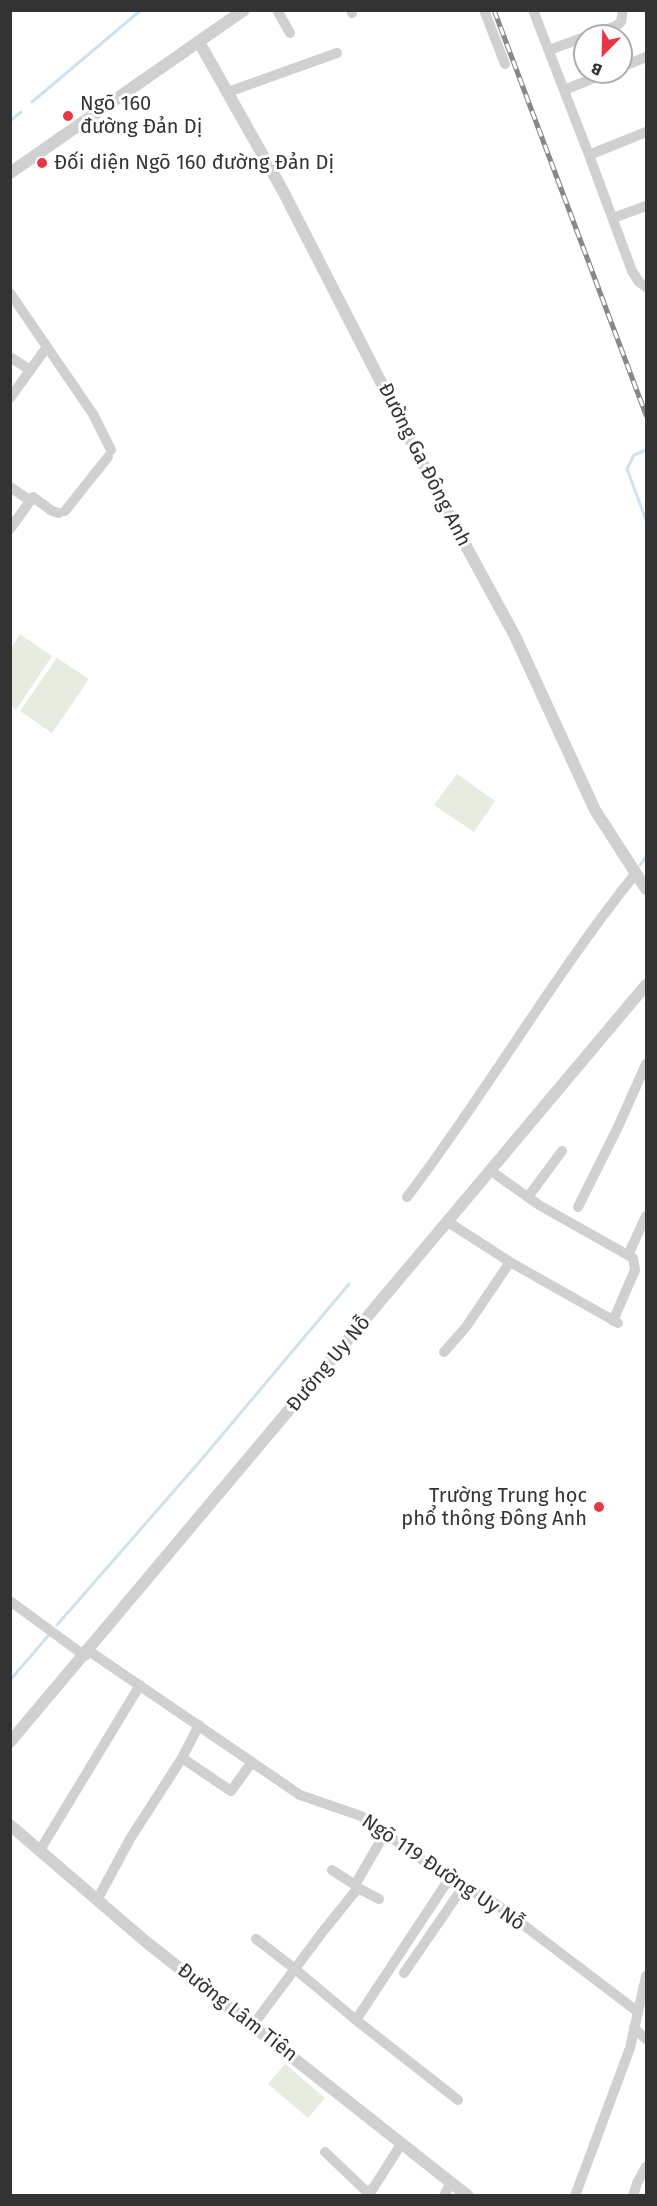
<!DOCTYPE html>
<meta charset="utf-8">
<style>
body{margin:0}
#map{position:relative;width:657px;height:2206px;overflow:hidden;background:#fff;font-family:"Fira Sans",sans-serif}
canvas{display:block}
.frame{position:absolute;inset:0;border:12px solid #333;pointer-events:none}
.north{position:absolute;left:573px;top:24px;width:60px;height:60px;box-sizing:border-box;background:#fff;border:2px solid #adadad;border-radius:50%;rotate:203deg;font-size:16px;font-weight:700;line-height:24px;text-align:center;color:#333}
.north::after{content:'';display:block;margin:auto;width:21px;height:27px;background:#e63946;clip-path:polygon(50% 0,100% 100%,50% 72%,0 100%)}
</style>
<div id="map">
<canvas width="657" height="2206"></canvas>
<div class="frame"></div>
<div class="north">B</div>
</div>
<script>
const c = document.querySelector('canvas').getContext('2d');
c.lineJoin = 'round';
function fillPath(path, color) { c.fillStyle = color; c.fill(path, 'evenodd'); }
function trace(path, color, width, dash) { c.strokeStyle = color; c.lineWidth = width; c.lineCap = dash ? 'butt' : 'round'; c.setLineDash(dash || []); c.stroke(path); }
function write(font, color, halo, rows, align = 'center') {
  c.font = font + ' "Fira Sans",sans-serif'; c.lineWidth = 6; c.setLineDash([]); c.textBaseline = 'middle'; c.strokeStyle = halo; c.fillStyle = color; for (const [text, x, y, turn = 0] of rows) {
    c.save(); c.translate(x, y); c.rotate((+turn || 0) * Math.PI / 180); c.textAlign = isNaN(turn) ? turn : align; if (halo) c.strokeText(text, 0, 0); c.fillText(text, 0, 0); c.restore();
  }
}
fillPath(new Path2D(`
 M20 634 52 656 16 710 11 706V648Z
 M57 658 89 679 52 733 20 711Z
 M457 774 495 801 474 832 434 805Z
 M285 2064 325 2098 308 2118 268 2084Z`), '#e6ecdf');
trace(new Path2D(`
 M32 102 141 10
 M10 121 21 112
 M646 450 634 455 627 469 646 520
 M640 865 646 857
 M57 1625 201 1460 349 1284
 M10 1680 49 1635`), '#cfe2ee', 3);
trace(new Path2D(`
 M277 10 290 33
 M351 10 352 13
 M484 10 505 64
 M533 10 589 155 632 271 639 282 646 287
 M589 36 616 26 621 22 623 10
 M549 50 585 37
 M621 67 646 57
 M564 90 609 72
 M228 92 337 53
 M589 155 646 132
 M613 218 646 206
 M10 293 93 414 111 450
 M10 357 30 370
 M10 398 47 347
 M10 487 31 501
 M65 511 108 457
 M10 529 33 497 52 511 59 513
 M491 1171 539 1205 633 1258 635 1270 613 1321
 M407 1197C487 1092 553 976 636 873
 M528 1197 562 1151
 M578 1207 618 1127 646 1064
 M448 1222 510 1262 618 1323
 M628 1255 646 1216
 M444 1352 466 1327 510 1262
 M10 1601 85 1656
 M89 1651 300 1795 361 1816 449 1879 496 1904 638 2012
 M182 1758 231 1791 252 1762
 M40 1850 140 1685
 M332 1870 355 1885
 M358 1888 379 1899
 M97 1900 130 1839 182 1758 199 1725
 M256 1939 295 1969 356 2020 449 1879
 M404 1973 463 1887
 M356 2020 458 2100
 M253 2025 324 1930 358 1888 355 1885 385 1833
 M634 2028 646 2039
 M325 2152 366 2191 372 2190 402 2143
 M444 2196 451 2182
 M575 2196 630 2048 646 1976
 M633 2196 637 2183 646 2167`), '#d0d0d0', 10);
trace(new Path2D(`
 M199 42 283 191 448 513 515 636 595 810 646 889
 M10 173 244 10
 M10 1742 646 985
 M10 1825 145 1941 468 2196`), '#d0d0d0', 12);
const rail = new Path2D(`
 M494 10 646 415`);
trace(rail, '#888', 5);
trace(rail, '#fff', 3, [9]);
for (const [x, y, r, color] of [
 [68,116,6,"#e63946"],
 [42,163,6,"#e63946"],
 [599,1507,6,"#e63946"]
]) { const dot = new Path2D(); dot.arc(x, y, r, 0, 2 * Math.PI); c.fillStyle = color; c.fill(dot); trace(dot, '#fff', 2); }
write('20px', '#333', '#fff', [
 ["Ngõ 160",80,104],
 ["đường Đản Dị",80,127],
 ["Đối diện Ngõ 160 đường Đản Dị",54,163],
 ["Trường Trung học",587,1496,"right"],
 ["phổ thông Đông Anh",587,1519,"right"]
], 'left');
write('20px', '#333', '#fff', [
 ["Đường Ga Đông Anh",424,465,63],
 ["Đường Uy Nỗ",329,1364,-50],
 ["Ngõ 119 Đường Uy Nỗ",443,1873,34],
 ["Đường Lâm Tiên",237,2013,38]
]);
</script>
